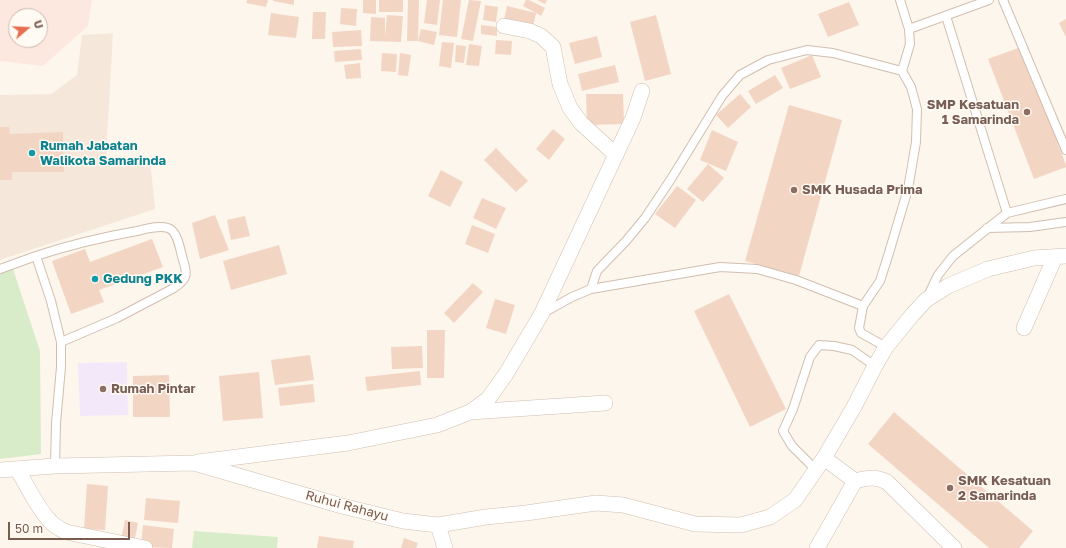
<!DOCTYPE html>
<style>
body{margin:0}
#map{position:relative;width:1066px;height:548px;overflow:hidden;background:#fdf6ec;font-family:"Golos Text",sans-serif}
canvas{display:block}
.north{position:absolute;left:8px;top:8px;width:40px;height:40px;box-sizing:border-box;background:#fffaf3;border:1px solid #cabbb1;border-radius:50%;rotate:71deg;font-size:11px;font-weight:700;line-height:16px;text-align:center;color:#7a5c4d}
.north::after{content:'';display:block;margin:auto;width:14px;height:18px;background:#e76f51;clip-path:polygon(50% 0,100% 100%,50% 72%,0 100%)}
.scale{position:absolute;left:8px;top:522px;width:122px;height:18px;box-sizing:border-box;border:2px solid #7a5c4d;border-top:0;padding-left:5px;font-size:12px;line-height:14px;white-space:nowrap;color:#7a5c4d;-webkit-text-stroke:3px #fffaf3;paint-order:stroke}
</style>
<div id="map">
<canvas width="1066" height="548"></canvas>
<div class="north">U</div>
<div class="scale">50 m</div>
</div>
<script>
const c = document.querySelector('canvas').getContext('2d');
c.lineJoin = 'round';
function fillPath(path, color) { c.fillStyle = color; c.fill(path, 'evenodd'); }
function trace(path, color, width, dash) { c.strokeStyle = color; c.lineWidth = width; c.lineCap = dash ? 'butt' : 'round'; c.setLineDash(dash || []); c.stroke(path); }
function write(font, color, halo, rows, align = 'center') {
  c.font = font + ' "Golos Text",sans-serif'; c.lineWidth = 3; c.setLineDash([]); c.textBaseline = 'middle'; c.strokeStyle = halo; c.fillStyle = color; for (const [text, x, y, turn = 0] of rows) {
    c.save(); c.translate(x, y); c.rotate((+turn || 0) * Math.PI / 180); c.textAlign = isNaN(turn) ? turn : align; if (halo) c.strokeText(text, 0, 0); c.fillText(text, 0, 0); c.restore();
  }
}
fillPath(new Path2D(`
 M113 33 106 157 150 160 155 209 0 260V95L51 94 77 75 82 35Z`), '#f5e8da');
fillPath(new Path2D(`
 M0 0H92L88 26 43 66 0 61ZM16 16H40V40H16Z`), '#fde8e0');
fillPath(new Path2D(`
 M127 362 128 415 80 416 78 363Z`), '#f3e8fa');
fillPath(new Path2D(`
 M13 269 40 351 41 454 0 459V274Z
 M194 531 278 537 277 548H192Z`), '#d8ecc9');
fillPath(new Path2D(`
 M247 0H268L266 7 246 3Z
 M273 0H294V5L273 1Z
 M363 0H376V14L363 13Z
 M379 0H403V12H379Z
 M408 0H419L418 41H407Z
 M427 0H440L437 25 424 23Z
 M443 0H461L457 37 439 35Z
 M469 0 481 1 473 41 461 39Z
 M526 0H529L545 8 541 16 536 13 533 27 504 20 507 6 536 13 523 6Z
 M537 0H547L545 4Z
 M849 2 859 25 828 37 818 14Z
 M485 5 498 7 496 22 483 20Z
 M341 8 357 9 356 26 340 24Z
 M313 12H326L325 39H312Z
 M271 13 299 17 296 38 268 35Z
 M387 15 403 16 401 42 370 41 371 17 385 18V36Z
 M656 15 671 74 645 81 630 22Z
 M1066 19V37L1059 23Z
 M481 25 497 27V36L481 34Z
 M421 29 437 32 434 45 418 41Z
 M361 30 362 46 333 47 332 32Z
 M597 36 602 57 575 64 569 43Z
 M496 40 512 41 511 55 495 54Z
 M442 42 454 43 451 68 439 66Z
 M469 44 482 46 479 66 466 65Z
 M456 45 466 46 464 63 455 62Z
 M1021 47 1066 165V167L1034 179 988 59Z
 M361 49 362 60 335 62 334 51Z
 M382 53 397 54 396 72 381 71Z
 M400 53 411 55 408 76 398 75Z
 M812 55 821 77 790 89 781 68Z
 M360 63 361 78 346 79 344 65Z
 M615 65 619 82 582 91 578 74Z
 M775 75 783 88 756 104 748 91Z
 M586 94H623L624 124 587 125Z
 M740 94 751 107 728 128 716 115Z
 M789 105 842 120 799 276 745 261Z
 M0 127H9L10 134 63 132 64 172H12V180H0Z
 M553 129 565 139 549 160 536 149Z
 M712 130 738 142 726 171 700 160Z
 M496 148 528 181 516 192 484 160Z
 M708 164 724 178 703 202 687 189Z
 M441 170 463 182 450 207 428 196Z
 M677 186 696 200 675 228 655 214Z
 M482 198 506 208 496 229 473 218Z
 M215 215 229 250 200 259 192 223Z
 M245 216 250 236 231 240 227 220Z
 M472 225 495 234 488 253 465 244Z
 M152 239 163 267 99 290 104 302 71 314 52 261 85 249 90 262Z
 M279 245 287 274 231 290 223 261Z
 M473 283 483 292 454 323 444 313Z
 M729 294 786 409 750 427 694 311Z
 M495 299 515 305 506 334 486 328Z
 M427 330H445L444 378H427Z
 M422 346 423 368 392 369 391 347Z
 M310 355 314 380 275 385 271 360Z
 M420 371 421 385 367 391 365 377Z
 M259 372 263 418 223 421 219 376Z
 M169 375 170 417H133V376Z
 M313 384 315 402 280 406 278 388Z
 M894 412 1033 531 1019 548H989L868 444Z
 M87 484 108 486 105 530 84 529Z
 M146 498 180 501 178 523 144 520Z
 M125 520 138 523 134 543 121 540Z
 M143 525 174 529 172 548 141 547Z
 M319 536 354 541 353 548H317Z
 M404 538 418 543 416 548H401Z`), '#f3d5c3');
const lane = new Path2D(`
 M900 0 909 29 910 44 902 71
 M1003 0 1066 150
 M909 29 989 0
 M1007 213 1066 199
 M987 228 1030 227 1066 222
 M36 256C69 245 103 237 137 231 146 229 158 225 168 228 178 231 180 250 183 260 188 275 187 279 174 288L117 318 61 342
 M0 269 36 256 51 301 61 342V367L56 423 55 466
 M591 289 597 271 626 241 645 218 671 179 722 96 740 75 768 60 807 50 833 53 902 71 911 87 917 109 916 142 908 189 888 256 880 281 863 306 859 328 861 333 886 347
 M928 296 938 275 953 256 1007 213 946 16
 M545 312 572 297 591 289 720 267 757 269 796 280 863 306
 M816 470 792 446 783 431 793 409 810 357 819 345 834 346 852 350 875 366`);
const street = new Path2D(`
 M504 26 530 31 541 36 553 47 560 84 570 108 581 123 616 155
 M1024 328 1055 257
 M470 412 605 403
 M824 458 855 481C868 478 875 476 887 482L954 548
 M198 462 348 443 437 425 470 412 488 399 506 374 542 313 633 118 642 91
 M17 469C27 485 37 508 50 521 54 526 60 529 66 532L145 548
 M0 470 55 466 194 463 342 506 403 521 438 525 486 517 526 513 596 503 623 505 695 524 741 525 770 517 795 500 824 458 854 407 875 366 886 347 913 314 926 300 948 286 988 269 1034 258 1066 256
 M438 525 445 548
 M817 548 855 481`);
trace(lane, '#d1beb0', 10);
trace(street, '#d1beb0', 16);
trace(lane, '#fff', 8);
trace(street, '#fff', 15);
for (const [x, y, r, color] of [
 [1027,112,4,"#8d6e63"],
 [32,153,4,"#0f9aa8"],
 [794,190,4,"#8d6e63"],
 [95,279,4,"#0f9aa8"],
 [103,389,4,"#8d6e63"],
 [950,488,4,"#8d6e63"]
]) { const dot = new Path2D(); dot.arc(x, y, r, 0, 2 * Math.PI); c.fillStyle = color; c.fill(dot); trace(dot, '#fffaf3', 1.5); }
write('bold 13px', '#785e54', '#fffaf3', [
 ["SMP Kesatuan",1019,105,"right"],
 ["1 Samarinda",1019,120,"right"],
 ["SMK Husada Prima",802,190],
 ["Rumah Pintar",111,389],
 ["SMK Kesatuan",958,481],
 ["2 Samarinda",958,496]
], 'left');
write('bold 13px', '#0d838f', '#fffaf3', [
 ["Rumah Jabatan",40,146],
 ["Walikota Samarinda",40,161],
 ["Gedung PKK",103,279]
], 'left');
write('13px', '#7a5c4d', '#fffaf3', [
 ["Ruhui Rahayu",347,506,15]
]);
</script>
